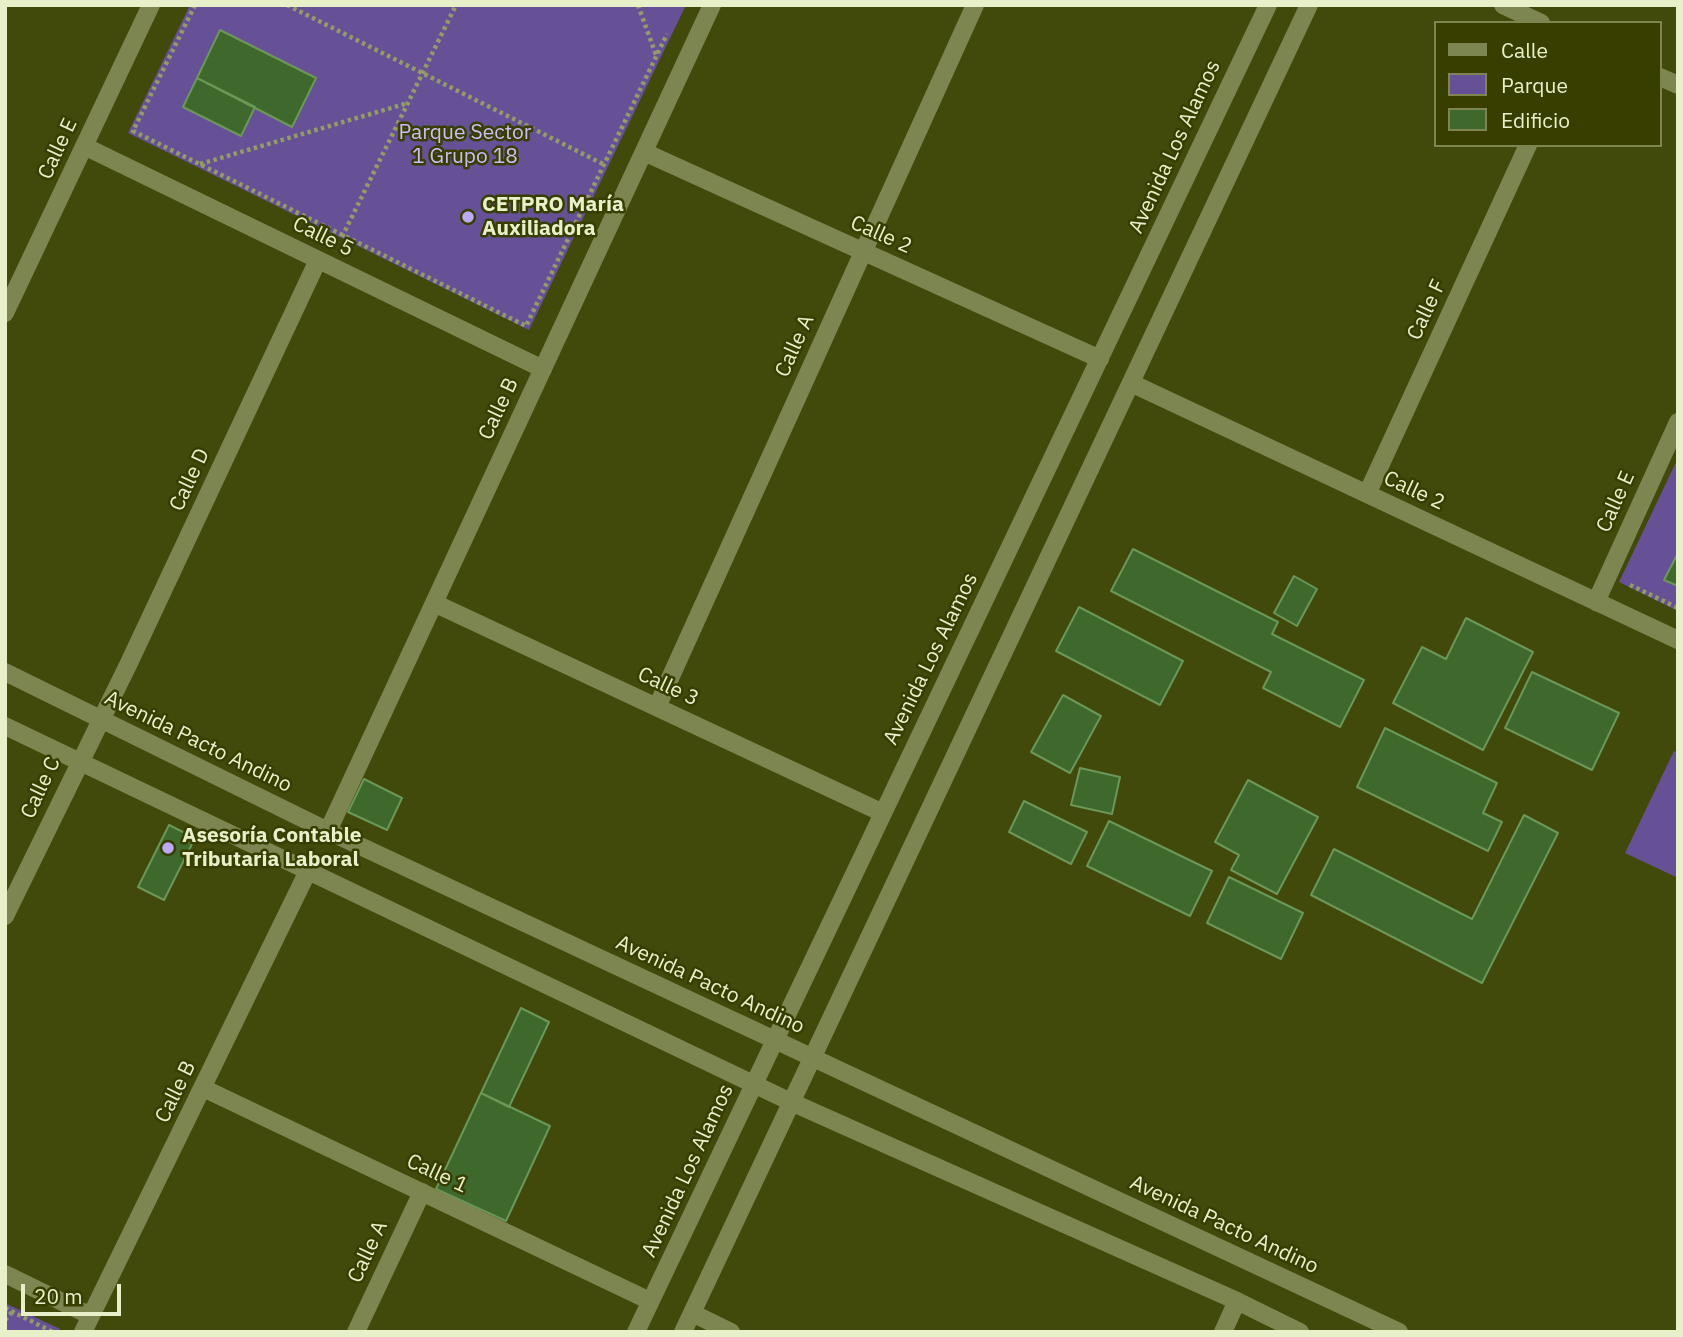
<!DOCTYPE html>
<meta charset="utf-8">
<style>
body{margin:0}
#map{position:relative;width:1683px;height:1337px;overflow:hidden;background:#41490b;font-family:"IBM Plex Sans",sans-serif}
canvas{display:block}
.frame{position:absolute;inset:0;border:7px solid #e8f0ca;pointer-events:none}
.legend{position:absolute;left:1434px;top:21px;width:228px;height:126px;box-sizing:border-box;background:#373e00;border:2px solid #7e8551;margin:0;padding:9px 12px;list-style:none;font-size:21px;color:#e8f0ca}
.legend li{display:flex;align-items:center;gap:14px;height:35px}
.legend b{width:35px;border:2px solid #7e8551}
.scale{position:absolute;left:21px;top:1284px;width:100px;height:32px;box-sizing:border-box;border:4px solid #e8f0ca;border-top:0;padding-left:9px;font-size:21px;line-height:24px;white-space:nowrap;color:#e8f0ca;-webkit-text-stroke:5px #373e00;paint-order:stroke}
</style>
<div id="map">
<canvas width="1683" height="1337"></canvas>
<div class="frame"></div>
<ul class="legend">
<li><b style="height:9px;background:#7d8650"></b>Calle</li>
<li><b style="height:19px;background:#675196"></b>Parque</li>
<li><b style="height:19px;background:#3f692c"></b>Edificio</li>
</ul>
<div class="scale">20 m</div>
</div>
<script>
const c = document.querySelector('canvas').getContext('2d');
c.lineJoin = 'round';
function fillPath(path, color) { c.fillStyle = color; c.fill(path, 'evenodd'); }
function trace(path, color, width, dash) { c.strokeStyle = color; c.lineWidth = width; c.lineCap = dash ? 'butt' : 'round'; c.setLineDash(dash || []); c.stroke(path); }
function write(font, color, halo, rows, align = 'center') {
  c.font = font + ' "IBM Plex Sans",sans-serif'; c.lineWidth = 5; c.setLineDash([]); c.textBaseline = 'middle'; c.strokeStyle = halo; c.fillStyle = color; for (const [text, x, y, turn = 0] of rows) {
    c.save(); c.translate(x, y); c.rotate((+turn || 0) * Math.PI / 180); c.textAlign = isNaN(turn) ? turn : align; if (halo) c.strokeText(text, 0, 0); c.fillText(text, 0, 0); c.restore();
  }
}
fillPath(new Path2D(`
 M190 5H686L529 330 128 133Z
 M1678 458V611L1619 582Z
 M1674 751 1678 753V878L1625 853Z
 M5 1303 60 1329 59 1332H5Z`), '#675196');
const building = new Path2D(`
 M220 30 316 78 292 127 197 78Z
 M197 78 255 107 241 136 183 107Z
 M1133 549 1278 622 1272 634 1364 680 1340 727 1263 688 1271 672 1111 591Z
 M1678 553V586L1664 580Z
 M1294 576 1317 589 1297 626 1274 613Z
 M1079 607 1183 661 1160 705 1056 651Z
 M1466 618 1533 652 1483 750 1393 703 1422 647 1446 659Z
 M1532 672 1619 713 1592 770 1505 728Z
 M1063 695 1101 716 1070 773 1031 752Z
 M1385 728 1497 783 1483 813 1502 822 1488 851 1357 787Z
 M1080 768 1120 777 1112 814 1071 805Z
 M364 779 402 798 387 830 348 812Z
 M1248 780 1318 817 1277 894 1231 870 1239 855 1215 842Z
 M1024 801 1087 832 1071 864 1009 832Z
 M1524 815 1558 833 1482 983 1311 895 1334 849 1472 919Z
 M1109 821 1212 871 1190 916 1087 866Z
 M169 825 195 838 164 900 138 887Z
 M1229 877 1303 913 1281 959 1207 923Z
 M521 1008 549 1022 509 1107 481 1093Z
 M481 1093 550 1126 506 1221 436 1189Z`);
fillPath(building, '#3f692c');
trace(building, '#6b9759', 2);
trace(new Path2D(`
 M195 5 133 131 526 326 667 34
 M287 5 605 165
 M638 5 656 55
 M200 164 408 103
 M342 237 456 5
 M1630 585 1678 608
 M5 1308 53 1332
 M5 1320 13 1311`), '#939b69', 4.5, [3.5, 3.5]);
trace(new Path2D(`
 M1503 5 1541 23
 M1660 77 1678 85
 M84 146 543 369
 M644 152 1100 359
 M5 313 151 5
 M1131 383 1678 640
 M1367 494 1528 145
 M1596 602 1678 422
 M434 603 883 813
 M5 672 328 831 1399 1332
 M657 707 975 5
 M5 726 791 1102 1237 1301 1300 1332
 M328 831 712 5
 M5 916 129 663 318 260
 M203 1088 650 1301
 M5 1274 91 1316
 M692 1313 731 1332
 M83 1332 308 871
 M356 1332 422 1192
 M636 1332 1268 5
 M683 1332 1309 5
 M1223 1332 1237 1301`), '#7d8650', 18);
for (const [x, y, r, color] of [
 [468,217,7,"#bea9f4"],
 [168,848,7,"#bea9f4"]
]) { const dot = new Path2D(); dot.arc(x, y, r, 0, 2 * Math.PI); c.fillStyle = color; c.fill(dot); trace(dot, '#373e00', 2.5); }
write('21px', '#ccbcf7', '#373e00', [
 ["Parque Sector",465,133],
 ["1 Grupo 18",465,157]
]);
write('21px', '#e8f0ca', '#373e00', [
 ["Avenida Los Alamos",1175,147,-65],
 ["Calle E",58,149,-65],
 ["Calle 2",881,235,24],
 ["Calle 5",323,237,26],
 ["Calle F",1427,310,-65],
 ["Calle A",795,346,-66],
 ["Calle B",499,409,-65],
 ["Calle D",190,480,-65],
 ["Calle 2",1414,491,25],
 ["Calle E",1616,502,-66],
 ["Avenida Los Alamos",931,659,-64],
 ["Calle 3",668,687,25],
 ["Avenida Pacto Andino",198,742,26],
 ["Calle C",41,788,-65],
 ["Avenida Pacto Andino",710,985,25],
 ["Calle B",176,1092,-64],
 ["Avenida Los Alamos",688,1171,-65],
 ["Calle 1",437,1174,25],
 ["Avenida Pacto Andino",1224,1225,25],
 ["Calle A",368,1252,-65]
]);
write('bold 21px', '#e8f0ca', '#373e00', [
 ["CETPRO María",482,205],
 ["Auxiliadora",482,229],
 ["Asesoría Contable",182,836],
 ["Tributaria Laboral",182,860]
], 'left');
</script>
